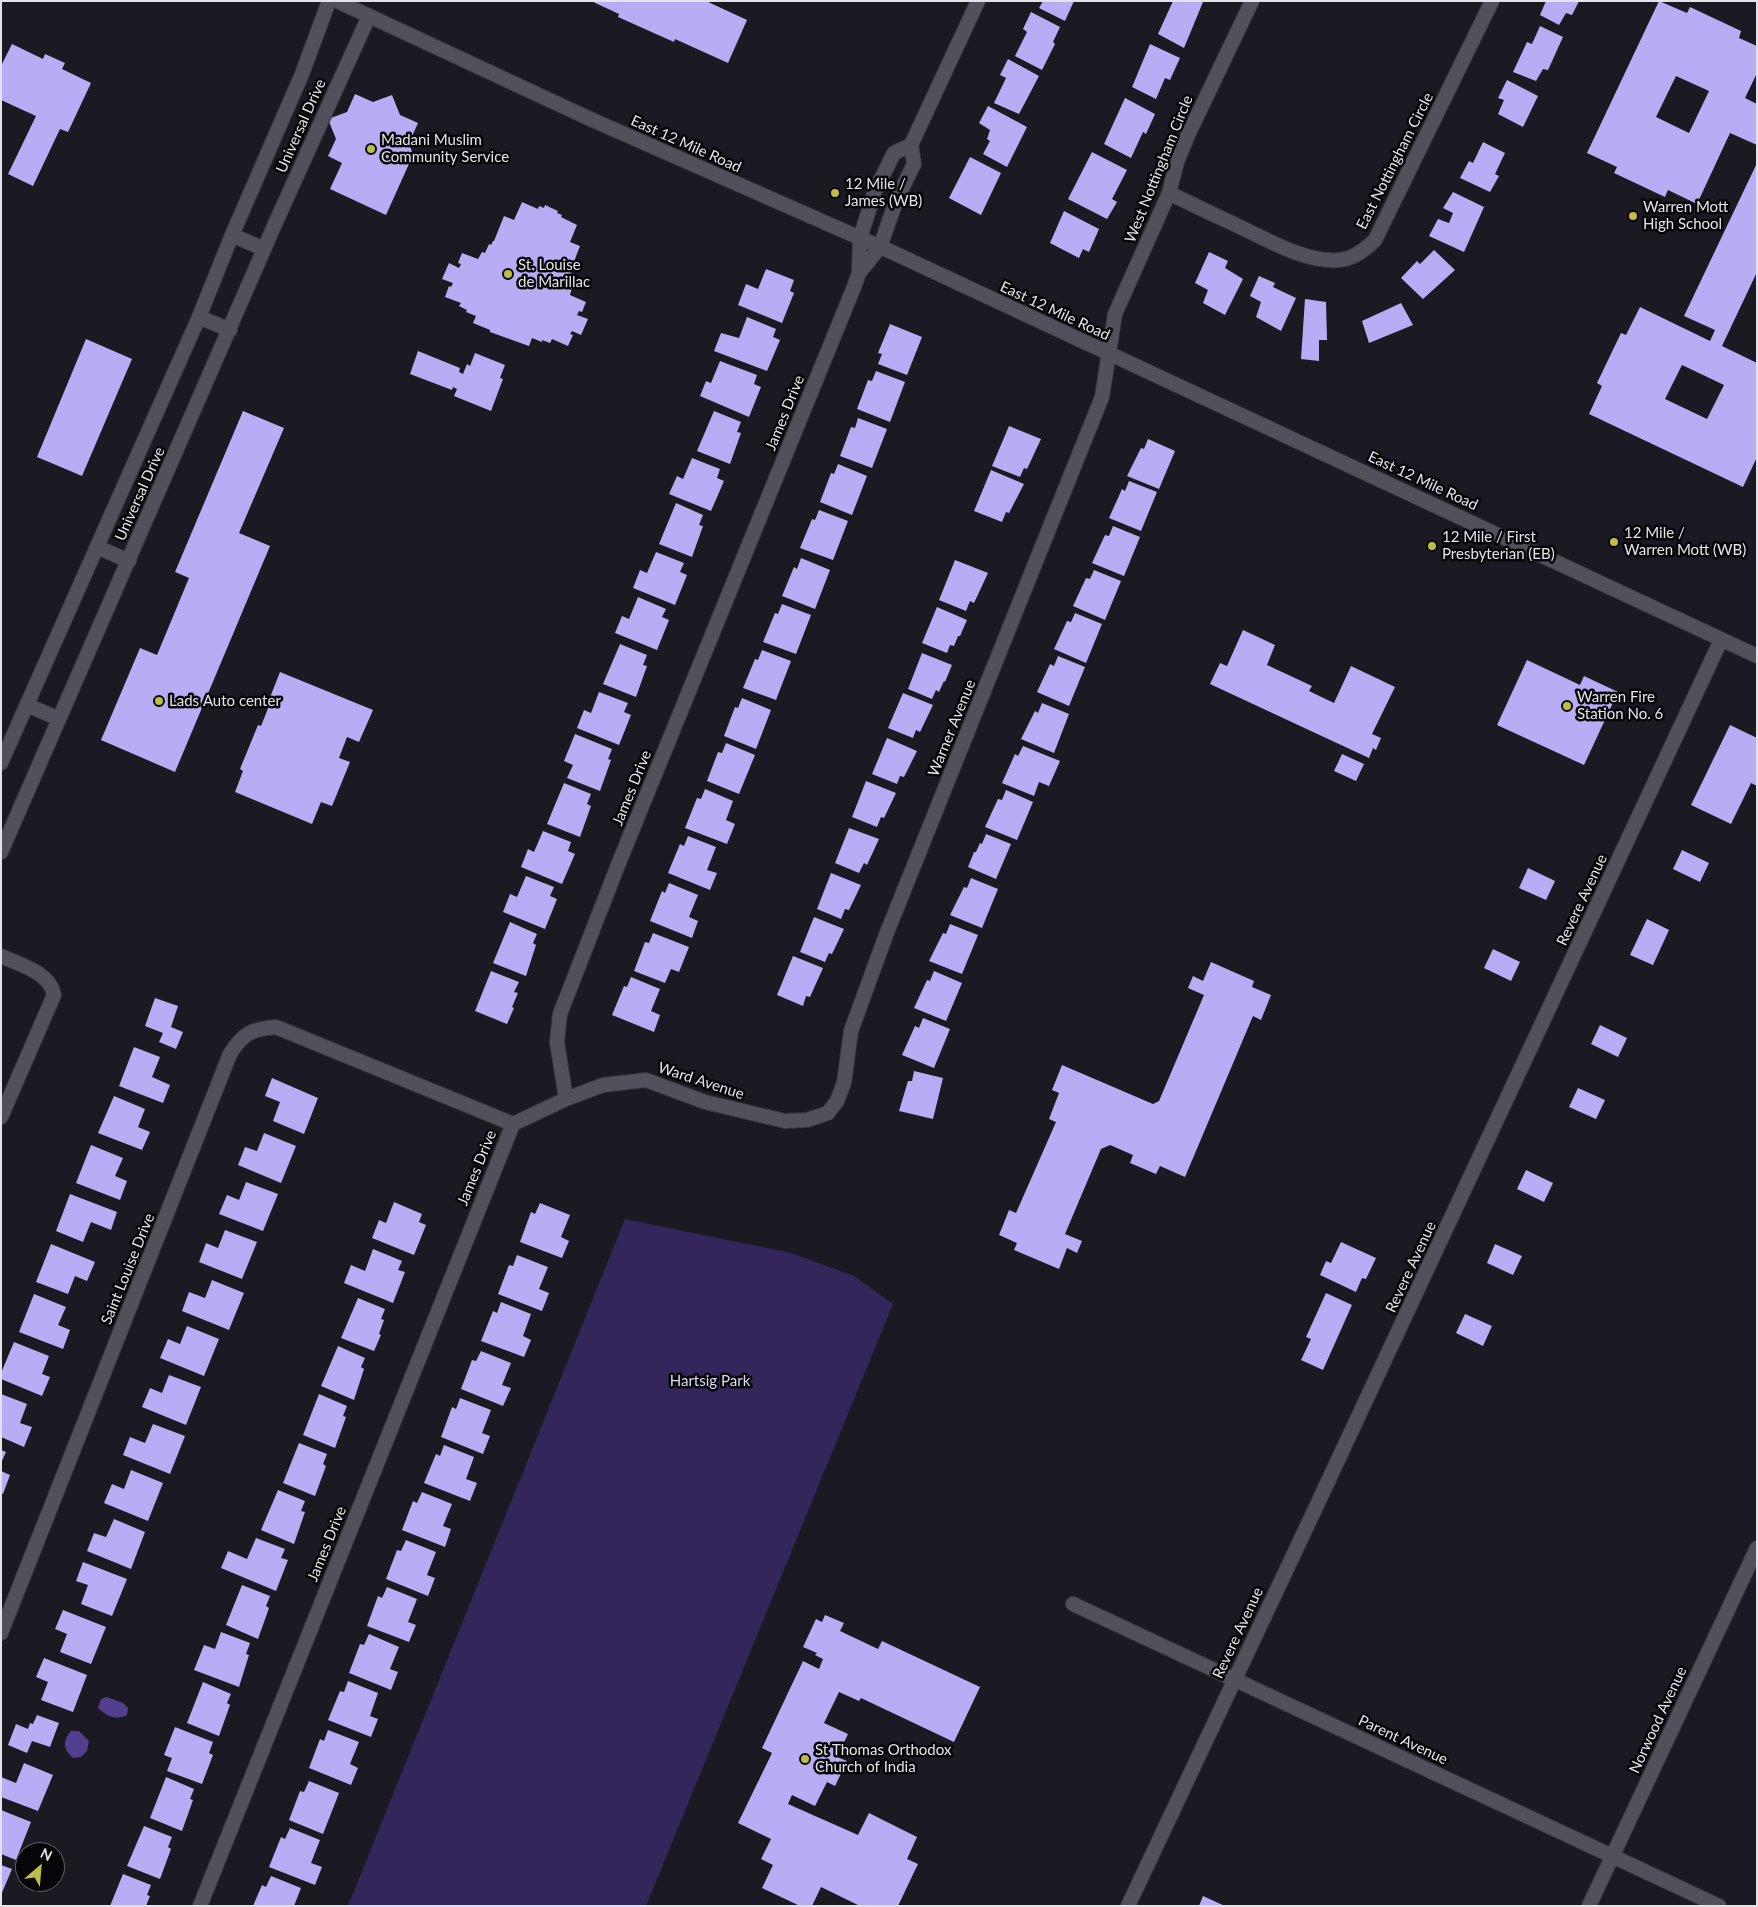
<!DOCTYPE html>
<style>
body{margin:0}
#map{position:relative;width:1758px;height:1907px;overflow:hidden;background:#1b1a22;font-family:Lato,sans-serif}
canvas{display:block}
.frame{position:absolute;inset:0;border:2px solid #e4e3e9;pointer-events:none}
.north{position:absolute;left:15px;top:1842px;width:50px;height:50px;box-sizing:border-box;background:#060508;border:1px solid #5f5e62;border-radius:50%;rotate:27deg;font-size:14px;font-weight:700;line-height:20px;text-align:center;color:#e4e3e9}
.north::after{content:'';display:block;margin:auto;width:18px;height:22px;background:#bcbf43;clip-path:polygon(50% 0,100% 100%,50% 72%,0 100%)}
</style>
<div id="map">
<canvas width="1758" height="1907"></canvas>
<div class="frame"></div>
<div class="north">N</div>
</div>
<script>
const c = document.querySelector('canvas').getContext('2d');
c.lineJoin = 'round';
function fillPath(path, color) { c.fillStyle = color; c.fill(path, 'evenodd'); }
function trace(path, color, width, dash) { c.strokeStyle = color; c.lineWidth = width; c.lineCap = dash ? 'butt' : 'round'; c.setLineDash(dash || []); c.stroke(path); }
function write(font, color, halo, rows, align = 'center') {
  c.font = font + ' Lato,sans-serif'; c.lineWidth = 5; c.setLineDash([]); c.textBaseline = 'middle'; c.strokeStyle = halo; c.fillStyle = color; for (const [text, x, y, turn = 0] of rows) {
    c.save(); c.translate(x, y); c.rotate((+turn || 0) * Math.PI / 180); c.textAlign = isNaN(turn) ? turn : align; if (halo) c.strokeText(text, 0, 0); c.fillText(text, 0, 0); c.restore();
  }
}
fillPath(new Path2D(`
 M625 1219 791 1253 854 1276 893 1304 646 1906H348Z`), '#32265a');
fillPath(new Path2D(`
 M107 1697 123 1703 128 1708 127 1715C115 1721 107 1716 98 1708L101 1699Z
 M71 1731H79L89 1741 87 1751 81 1757 73 1758C63 1749 62 1741 71 1731Z`), '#513e8e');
fillPath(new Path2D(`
 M591 1H706L747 20 728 63 675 39 674 42 618 17 619 14Z
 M1043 1H1074L1065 21 1039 8Z
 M1173 1 1203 2 1184 48 1158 34Z
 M1546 1H1579L1572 15 1566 13 1559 25 1540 15Z
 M1659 1 1687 13 1690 7 1741 31 1739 38 1757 46V73L1745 98 1757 104V145L1730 133 1697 204 1668 190 1665 197 1614 173 1617 167 1587 153ZM1676 76 1709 91 1689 133 1656 117Z
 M1031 12 1060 27 1053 42 1055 44 1042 70 1015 56 1027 32 1023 29Z
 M1540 26 1563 37 1548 70 1543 69 1536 81 1513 72 1527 42 1532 44Z
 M12 44 43 59 45 54 65 63 62 69 91 83 68 132 60 129 33 186 8 174 36 116 1 100V66Z
 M1150 44 1180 58 1170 80 1165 78 1156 99 1132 87Z
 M1008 59 1039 76 1019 114 994 103 1006 78 1000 75Z
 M1507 80 1538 96 1523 127 1498 114 1504 100 1498 98Z
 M355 94 373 102 392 95 400 115 418 123 409 143 413 155 386 215 330 189 342 163 328 156 336 139 328 119 347 112Z
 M1125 98 1155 114 1146 134 1143 132 1131 158 1104 144Z
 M988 106 1027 127 1007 167 983 154 990 141 987 139 990 130 979 123Z
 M1483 142 1505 153 1495 174 1499 176 1490 192 1460 178 1469 161 1473 163Z
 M1092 152 1127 170 1112 199 1117 202 1107 219 1068 199Z
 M970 157 1001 173 981 215 949 198Z
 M1757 163V272L1722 346 1757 363V457L1743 487 1589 414 1602 386 1597 383 1621 333 1626 335 1640 307 1710 341 1715 330 1684 316ZM1682 365 1724 385 1707 419 1665 399Z
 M1453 192 1484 207 1464 252 1429 236 1438 219 1449 223 1453 213 1443 208Z
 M522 202 538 209 539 206 544 208 545 205 558 211 557 213 562 215 561 217 577 225 570 242 580 246 570 272 572 273 570 276H572L568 286 572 288 570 295 586 302 582 312 579 311 577 315 588 319 581 335 572 331 570 334 573 335 568 346 552 339 550 343 542 340V342L532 338 529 346 490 332V330L473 323 476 316 466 312 467 310 459 306 461 303 445 297 449 286 451 287 453 283 442 279 449 263 459 268 461 264 458 263 462 253 478 259 482 252 485 253 489 244 491 245 493 241H494L504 216 514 220Z
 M1064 211 1099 229 1089 252 1083 249 1079 258 1050 243Z
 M1434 250 1455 270 1423 299 1401 278 1417 261 1420 264Z
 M1209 252 1228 261 1225 268 1243 279 1225 315 1203 303 1208 290 1195 283Z
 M766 269 794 280 790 291 794 293 782 323 738 305 746 284 758 289Z
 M1259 276 1275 283 1273 287 1296 298 1281 331 1256 317 1261 302 1250 296Z
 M1305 299 1326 302 1327 340H1319V361L1301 359Z
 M1401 303 1413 325 1369 343 1362 321Z
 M747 317 776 329 773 337 780 340 767 371 714 351 721 333 739 338Z
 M890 324 922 337 907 375 878 364 882 354 878 353Z
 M86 339 132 359 82 476 37 457Z
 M418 351 460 368 459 372 463 374 467 364 470 366 475 353 505 365 500 378 503 379 491 411 454 396 457 389 453 387 452 390 410 374Z
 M720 361 757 375 754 384 761 387 749 417 700 396 706 381 711 383Z
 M876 371 905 382 890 422 857 409 868 380 872 381Z
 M243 411 284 428 239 533 270 546 175 772 101 740 140 648 157 655 189 578 175 572Z
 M714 411 741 422 737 432 741 433 730 464 697 451Z
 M858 418 887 429 872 468 840 456 851 427 855 428Z
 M1009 426 1041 439 1027 469 1024 468 1020 477 992 466Z
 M1148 439 1175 451 1159 489 1127 476 1141 448 1144 449Z
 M692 458 720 469 717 478 724 481 711 511 669 494 677 476 683 479Z
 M838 464 867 476 852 515 820 502 831 473 834 474Z
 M991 470 1024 484 1009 513 1006 512 1002 522 974 511Z
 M1129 481 1157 492 1141 531 1109 518 1122 489 1125 491Z
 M676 503 703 515 699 525 703 526 692 557 659 544Z
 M819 510 848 521 833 560 800 548 812 519 815 520Z
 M1113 526 1140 537 1124 576 1092 563 1105 535 1109 536Z
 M656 552 684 563 680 572 687 575 675 605 633 588 640 570 647 573Z
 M801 558 830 570 815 609 782 596 794 567 797 569Z
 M955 560 988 573 974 603 970 601 966 611 939 600Z
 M1094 570 1121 581 1105 620 1073 606 1086 578 1090 579Z
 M638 597 666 609 662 617 669 620 657 650 615 633 622 616 629 619Z
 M782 604 811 615 796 654 763 642 775 613 778 614Z
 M937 607 967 620 960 636H958L954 646 950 645 947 653 922 643Z
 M1075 613 1102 624 1086 663 1054 649 1067 621 1071 622Z
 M1243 630 1275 645 1267 665 1312 686 1309 691 1334 703 1351 666 1395 687 1372 734 1381 738 1376 750 1373 748 1369 758 1210 684 1220 663 1227 666Z
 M620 644 647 655 643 665 647 666 636 697 603 684Z
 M762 650 791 661 776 700 743 688 755 659 758 660Z
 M922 653 952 665 945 682 944 681 939 692 936 690 932 699 908 689Z
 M1058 656 1085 667 1069 706 1037 692 1050 664 1054 666Z
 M1527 660 1580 685 1584 676 1618 692 1584 765 1497 725Z
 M280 672 373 710 359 742 347 737 339 758 350 762 332 806 321 802 312 824 235 792 243 771 240 769 258 725 261 726 269 706 267 705Z
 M599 692 628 703 624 712 631 715 619 745 577 728 584 710 591 713Z
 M903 693 933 705 920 732 916 730 913 738 888 728Z
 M742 698 771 710 756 749 724 736 735 707 738 708Z
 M1042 703 1069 714 1054 753 1021 739 1035 711 1038 713Z
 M1730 725 1757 738V786L1751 783 1731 824 1691 805Z
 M575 734 612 749 608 759 611 760 600 791 567 778 573 765 564 761Z
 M887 738 917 751 904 777 900 776 897 784 872 774Z
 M726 743 755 755 739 794 707 781 718 752 722 753Z
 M1023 746 1060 761 1049 786 1039 782 1034 796 1002 783 1015 754 1018 756Z
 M1342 754 1364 764 1356 781 1334 771Z
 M866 781 896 793 884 818 881 817 877 827 852 817Z
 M564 783 591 794 587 804 591 806 580 837 547 824Z
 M705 789 733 801 726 820 735 824 727 844 685 828 697 798 701 799Z
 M1006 790 1033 802 1017 840 985 827 998 799 1002 800Z
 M849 828 879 839 867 865 864 863 859 873 835 863Z
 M543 831 571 842 568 851 575 854 562 884 521 867 528 849 534 852Z
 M986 834 1011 844 996 879 968 867 974 852H976L980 843 982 844Z
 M688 836 716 847 707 870 717 873 710 890 668 873 680 844 684 846Z
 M1682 850 1709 863 1700 882 1673 869Z
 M1528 868 1555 881 1546 900 1519 888Z
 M831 873 861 885 849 910 845 909 841 919 817 909Z
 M526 876 554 887 550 896 557 899 545 929 503 912 510 894 517 897Z
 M971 878 998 889 982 928 950 915 964 887 967 888Z
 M669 883 698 895 689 917 698 921 692 938 650 921 662 891 665 893Z
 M814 917 844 929 832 954 829 953 825 962 800 952Z
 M1647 919 1669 930 1653 965 1630 955Z
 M510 922 537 934 533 943 536 945 526 976 493 963Z
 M950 924 978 935 962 974 929 961 943 933 946 934Z
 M653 933 689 947 679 972 671 969 665 983 634 971 645 942 649 943Z
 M1493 949 1520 962 1511 981 1484 968Z
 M793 956 823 968 810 997 806 996 803 1006 777 995Z
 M1211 962 1254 981 1252 987 1271 995 1261 1020 1253 1016 1185 1177 1160 1166 1156 1174 1130 1163 1133 1155 1110 1145 1101 1149 1065 1234 1082 1241 1077 1253 1067 1248 1059 1269 1014 1250 1017 1243 999 1235 1009 1210 1016 1213 1056 1122 1049 1119 1059 1093 1052 1090 1062 1065 1153 1104 1159 1101 1204 995 1188 988 1193 976 1203 981Z
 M491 971 519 982 514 992 518 993 512 1007 514 1008 507 1024 475 1011Z
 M934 971 962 983 946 1021 914 1008 927 980 930 981Z
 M631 977 660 989 651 1011 660 1015 654 1032 612 1015 624 986 627 987Z
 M155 998 178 1006 171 1027 183 1032 176 1049 159 1042 163 1033 145 1026Z
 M923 1018 950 1029 934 1068 902 1055 915 1026 919 1028Z
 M1600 1025 1627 1038 1618 1057 1591 1044Z
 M134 1047 160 1057 152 1077 170 1085 163 1103 119 1086Z
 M914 1071 943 1078 933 1119 899 1111 908 1081H912Z
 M272 1078 318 1098 304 1134 273 1121 280 1102 265 1096Z
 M1578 1088 1605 1100 1596 1119 1569 1107Z
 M114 1096 145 1109 138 1127 150 1132 142 1150 98 1133Z
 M264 1133 296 1146 281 1183 238 1165 245 1147 257 1151Z
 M91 1145 123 1158 115 1176 127 1181 120 1200 76 1183Z
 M1526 1170 1553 1183 1544 1202 1517 1189Z
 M246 1182 278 1194 263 1231 219 1214 227 1195 239 1200Z
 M70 1194 117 1212 111 1230 91 1222 83 1242 56 1231Z
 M394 1202 422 1214 419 1222 426 1225 414 1255 372 1238 379 1220 386 1223Z
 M540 1203 570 1215 561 1237 569 1241 562 1258 520 1242 531 1212 535 1214Z
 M225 1230 257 1242 242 1279 199 1262 206 1243 218 1248Z
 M1341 1242 1376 1258 1366 1279 1362 1278 1356 1292 1320 1275 1326 1261 1331 1263Z
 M51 1244 95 1262 87 1281 75 1276 68 1294 36 1282Z
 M1495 1244 1522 1256 1513 1275 1487 1263Z
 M373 1249 402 1261 398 1270 405 1272 393 1303 344 1283 351 1265 365 1271Z
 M517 1255 548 1267 539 1289 549 1293 542 1311 498 1294 509 1265 513 1266Z
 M212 1280 244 1293 229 1330 182 1311 189 1292 205 1298Z
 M1326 1293 1352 1305 1323 1370 1301 1360 1311 1339 1306 1337Z
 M34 1294 66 1307 58 1325 70 1330 63 1349 19 1332Z
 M358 1298 385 1309 381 1319 384 1320 379 1334 381 1335 374 1351 341 1338Z
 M501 1302 531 1314 523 1336 531 1340 524 1357 481 1341 493 1311 497 1313Z
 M1465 1314 1492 1326 1483 1346 1456 1333Z
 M187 1326 219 1339 204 1376 160 1358 168 1339 180 1344Z
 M14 1342 49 1356 42 1374 50 1377 42 1396 1 1379V1373Z
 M338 1346 365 1358 361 1367 364 1369 354 1400 321 1386Z
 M481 1351 511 1363 502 1385 511 1388 503 1406 461 1389 472 1360 476 1361Z
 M169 1375 201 1387 186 1425 142 1407 150 1388 162 1393Z
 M1 1394 27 1404 20 1423 32 1427 24 1447 1 1437Z
 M319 1394 347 1406 343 1416 346 1417 335 1448 303 1435Z
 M460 1398 491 1410 482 1433 490 1436 483 1454 441 1437 452 1407 456 1409Z
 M153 1424 185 1436 170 1474 123 1455 130 1437 145 1443Z
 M299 1443 327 1454 323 1464 326 1466 315 1496 283 1483Z
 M444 1445 474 1457 466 1479 477 1483 470 1501 424 1483 436 1454 440 1456Z
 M1 1450 6 1452 1 1463Z
 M131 1470 163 1483 148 1521 104 1503 112 1484 124 1489Z
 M1 1471 10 1475 3 1494 1 1493Z
 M278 1490 305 1501 301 1511 305 1512 294 1544 261 1530Z
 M422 1492 452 1504 443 1526 451 1529 445 1547 402 1530 413 1501 417 1503Z
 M114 1519 145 1532 131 1569 87 1551 94 1533 106 1537Z
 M256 1538 285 1549 281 1558 288 1560 276 1591 221 1568 228 1551 247 1559Z
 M406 1540 436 1552 427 1575 435 1578 428 1596 386 1579 397 1550 401 1551Z
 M83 1562 127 1579 112 1616 81 1604 88 1585 76 1581Z
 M242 1585 270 1596 266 1606 269 1608 258 1639 226 1625Z
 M387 1587 417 1599 408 1622 416 1625 409 1642 367 1626 378 1596 382 1598Z
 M63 1610 106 1627 91 1664 60 1652 67 1634 55 1629Z
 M825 1615 844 1623 840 1631 878 1649 882 1641 980 1687 954 1742 861 1698 859 1701 839 1692 824 1723 848 1734 837 1757 847 1761 835 1786 827 1782 815 1806 792 1795 788 1804 858 1835 869 1813 917 1837 907 1859 918 1864 898 1906H860L821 1887 812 1906H800L762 1888 773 1865 761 1859 771 1839 738 1823 772 1753 762 1748 803 1661 819 1669 823 1659 815 1655 817 1653 803 1647 816 1619 822 1622Z
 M221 1632 250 1643 246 1654 249 1655 239 1687 194 1670 204 1645 215 1649Z
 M369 1634 399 1647 390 1669 398 1672 391 1690 349 1673 360 1644 364 1645Z
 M44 1658 87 1675 73 1712 41 1700 48 1682 36 1677Z
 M348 1681 378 1693 370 1716 378 1719 371 1737 328 1720 340 1691 344 1692Z
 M203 1682 231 1694 227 1703 230 1705 219 1736 187 1723Z
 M37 1715 59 1723 50 1747 32 1741 27 1753 8 1745 16 1724 28 1729 30 1723 33 1724Z
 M175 1727 213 1742 209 1753 213 1755 202 1784 167 1771 172 1758 164 1755Z
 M328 1730 359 1742 350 1764 358 1768 351 1785 309 1768 320 1739 324 1741Z
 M24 1763 53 1775 38 1811 1 1797V1777L16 1783Z
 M166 1777 194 1789 190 1799 193 1800 182 1831 150 1818Z
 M309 1781 339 1793 323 1834 289 1820 300 1791 304 1792Z
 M1 1810 31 1822 16 1860 1 1854Z
 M144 1826 172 1837 168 1847 171 1849 160 1879 127 1866Z
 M290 1828 320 1840 311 1863 322 1867 315 1885 269 1867 281 1837 285 1839Z
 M1 1865 12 1869 1 1895Z
 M123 1874 151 1885 147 1895 150 1896 146 1906H110Z
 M271 1876 301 1888 294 1906H253L262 1885 266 1887Z
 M1203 1896 1225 1906H1199Z`), '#b8adf5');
const minor = new Path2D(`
 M911 145 978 1
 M1169 193C1193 205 1217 216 1242 228 1270 241 1307 263 1339 260 1353 259 1365 250 1375 240L1492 1
 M232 235 264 249
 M199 317 230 330
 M97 547 129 561
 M27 705 59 719
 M1 763 199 317 232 235 302 74 329 1
 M1 852 275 224 369 16
 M1 956C20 965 50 972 54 995L1 1117
 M566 1099 557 1042 560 1014 618 865 854 287 859 273 860 238 875 191 894 153 911 145 914 164 896 201 880 247 859 273
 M1073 1604 1719 1906
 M1 1633 230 1054C243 1033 252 1029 276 1027L513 1124
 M200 1906 513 1124 566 1099 603 1085 646 1080 705 1102 785 1121 807 1120 828 1113 837 1101 844 1083 851 1031 886 935 1102 397 1115 314 1169 193 1177 162 1188 135 1252 1
 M1128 1906 1316 1507 1721 640
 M1589 1906 1757 1548`);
const secondary = new Path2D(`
 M337 1 588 118 894 253 1757 656`);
trace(minor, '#37363c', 16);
trace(secondary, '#37363c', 16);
trace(minor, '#52515b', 14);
trace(secondary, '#52515b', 14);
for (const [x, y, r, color] of [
 [371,149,5,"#bcbf43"],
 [835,193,5,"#bcbf43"],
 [1633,216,5,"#bcbf43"],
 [508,274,5,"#bcbf43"],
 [1614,542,5,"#bcbf43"],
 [1432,546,5,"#bcbf43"],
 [159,701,5,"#bcbf43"],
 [1567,706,5,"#bcbf43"],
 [805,1759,5,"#bcbf43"]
]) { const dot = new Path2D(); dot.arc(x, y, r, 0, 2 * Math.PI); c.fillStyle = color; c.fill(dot); trace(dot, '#060508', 2); }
write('15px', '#e4e3e9', '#060508', [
 ["Universal Drive",301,126,-66],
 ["East 12 Mile Road",686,144,24],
 ["East Nottingham Circle",1395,161,-63],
 ["West Nottingham Circle",1159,169,-68],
 ["East 12 Mile Road",1055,311,25],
 ["James Drive",785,413,-68],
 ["East 12 Mile Road",1423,481,25],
 ["Universal Drive",140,494,-66],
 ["Warner Avenue",952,728,-68],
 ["James Drive",632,788,-68],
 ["Revere Avenue",1582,900,-65],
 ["Ward Avenue",701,1081,18],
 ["James Drive",477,1168,-68],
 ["Revere Avenue",1411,1267,-65],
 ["Saint Louise Drive",128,1269,-68],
 ["James Drive",327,1544,-68],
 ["Revere Avenue",1238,1633,-65],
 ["Norwood Avenue",1658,1720,-65],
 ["Parent Avenue",1403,1740,25]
]);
write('15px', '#e4e3e9', '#060508', [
 ["Madani Muslim",381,140],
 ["Community Service",381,157],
 ["12 Mile /",845,184],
 ["James (WB)",845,201],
 ["Warren Mott",1643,207],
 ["High School",1643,224],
 ["St. Louise",518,265],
 ["de Marillac",518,282],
 ["12 Mile /",1624,533],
 ["Warren Mott (WB)",1624,550],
 ["12 Mile / First",1442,537],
 ["Presbyterian (EB)",1442,554],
 ["Warren Fire",1577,697],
 ["Station No. 6",1577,714],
 ["Lads Auto center",169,701],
 ["St Thomas Orthodox",815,1750],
 ["Church of India",815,1767]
], 'left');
write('15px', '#dddbf2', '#060508', [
 ["Hartsig Park",710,1381]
]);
</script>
